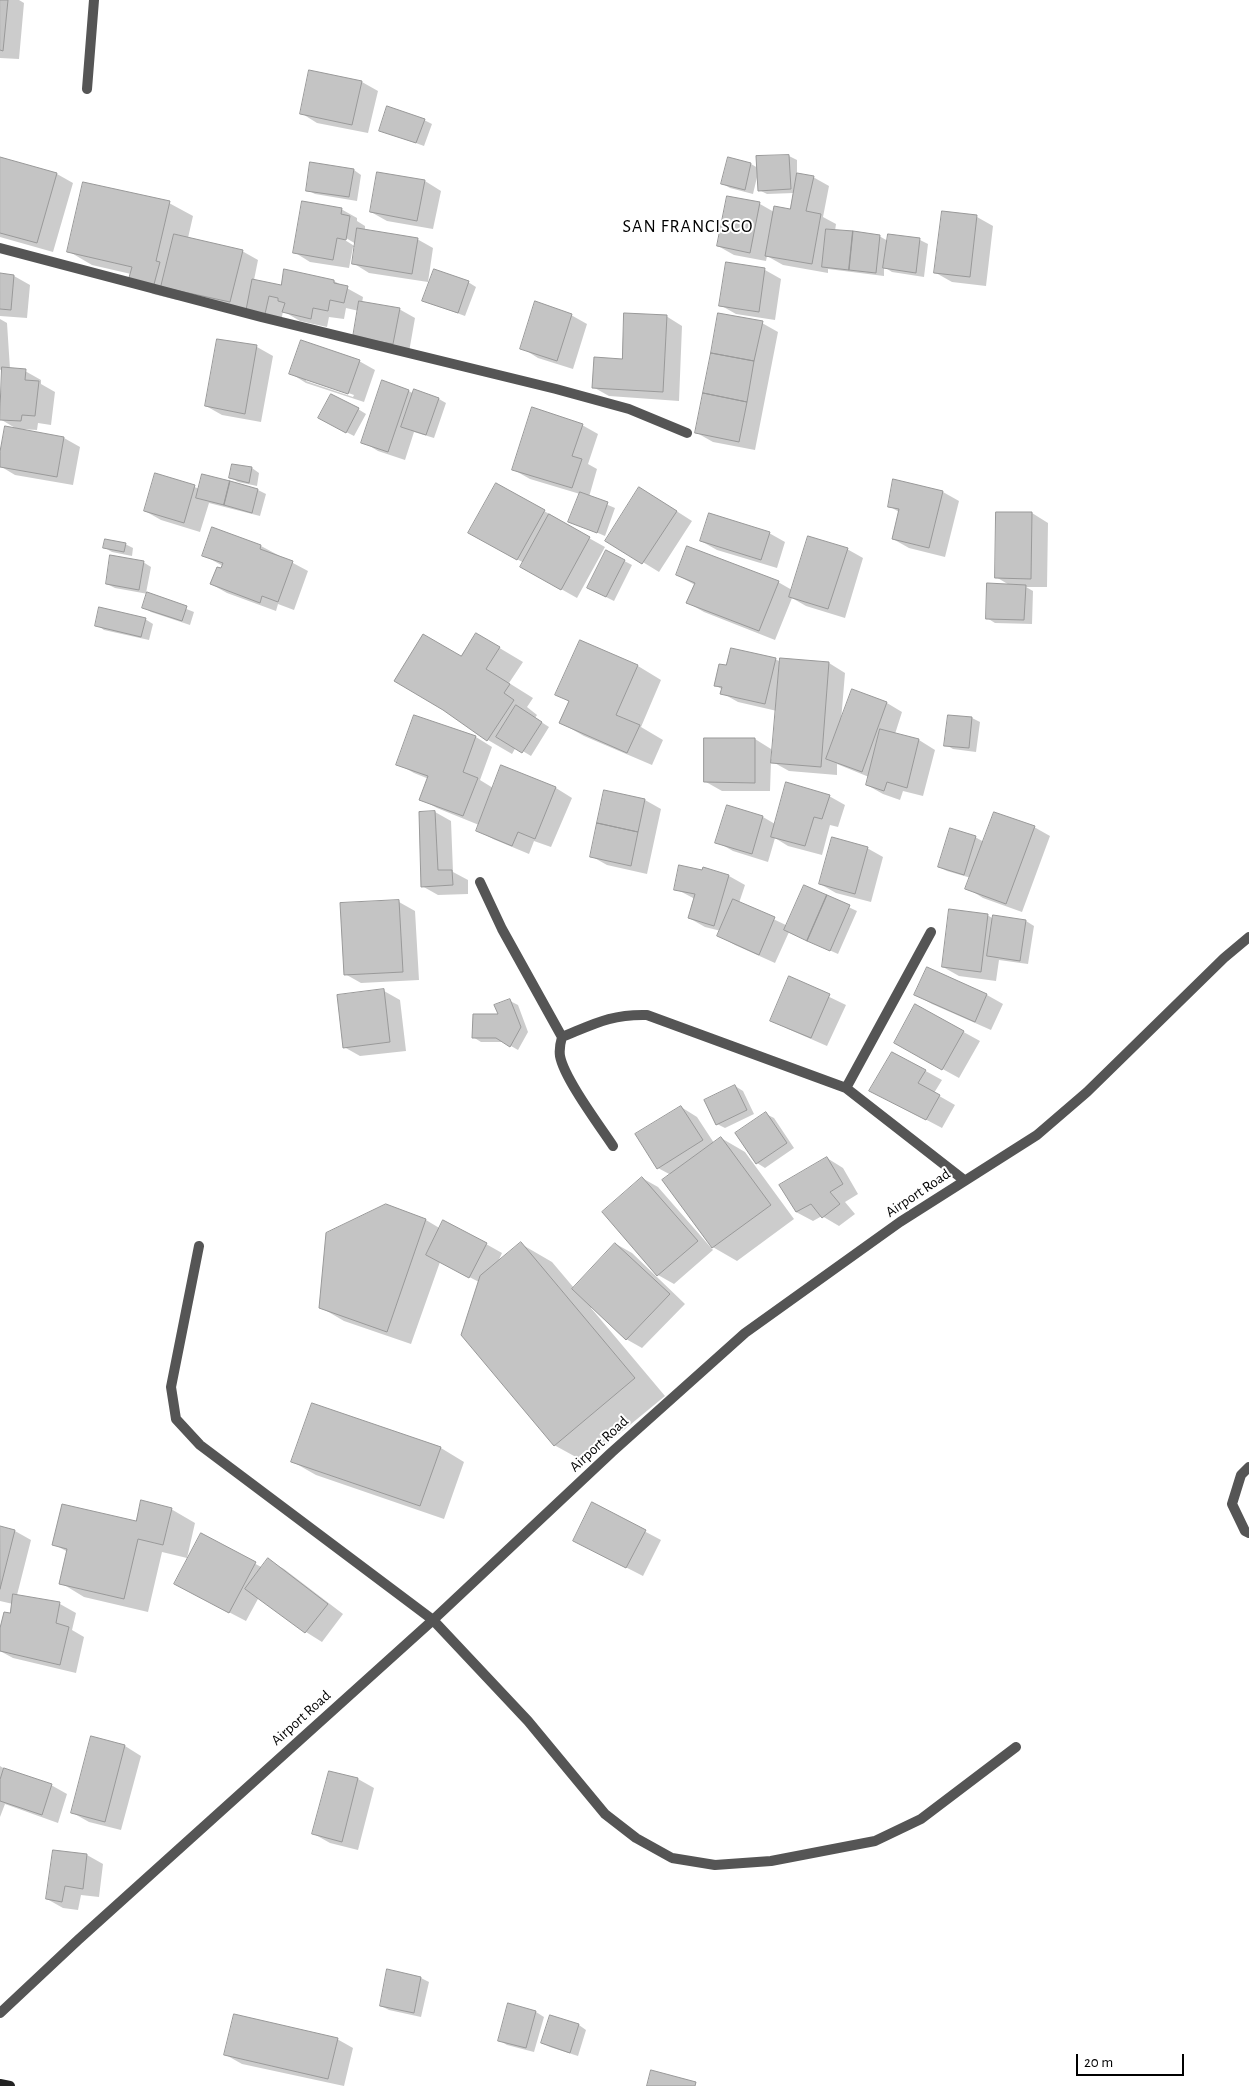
<!DOCTYPE html>
<style>
body{margin:0}
#map{position:relative;width:1249px;height:2086px;overflow:hidden;background:#fff;font-family:"Alegreya Sans",sans-serif}
canvas{display:block}
.scale{position:absolute;left:1076px;top:2054px;width:108px;height:22px;box-sizing:border-box;border:2px solid #000;border-top:0;padding-left:6px;font-size:15px;line-height:18px;white-space:nowrap;color:#000;-webkit-text-stroke:4px #fff;paint-order:stroke}
</style>
<div id="map">
<canvas width="1249" height="2086"></canvas>
<div class="scale">20 m</div>
</div>
<script>
const c = document.querySelector('canvas').getContext('2d');
c.lineJoin = 'round';
function fillPath(path, color) { c.fillStyle = color; c.fill(path, 'evenodd'); }
function trace(path, color, width, dash) { c.strokeStyle = color; c.lineWidth = width; c.lineCap = dash ? 'butt' : 'round'; c.setLineDash(dash || []); c.stroke(path); }
function write(font, color, halo, rows, align = 'center') {
  c.font = font + ' "Alegreya Sans",sans-serif'; c.lineWidth = 4; c.setLineDash([]); c.textBaseline = 'middle'; c.strokeStyle = halo; c.fillStyle = color; for (const [text, x, y, turn = 0] of rows) {
    c.save(); c.translate(x, y); c.rotate((+turn || 0) * Math.PI / 180); c.textAlign = isNaN(turn) ? turn : align; if (halo) c.strokeText(text, 0, 0); c.fillText(text, 0, 0); c.restore();
  }
}
fillPath(new Path2D(`
 M0 0H19L24 3 19 59 0 58Z
 M362 82 378 91 368 133 317 123 301 113Z
 M424 120 432 124 424 146 380 130Z
 M789 156 797 160V174L813 177 829 186 823 217 836 224 835 231 879 236 888 241 889 236 920 240 928 244 924 277 892 272 884 267V276L828 269V273L783 265 767 256 766 261 734 255 718 246 728 197 760 204 774 212 791 210 794 193 767 194 759 190 758 173 753 194 730 188 723 184 729 159 751 164 758 168Z
 M0 158 57 174 73 183 53 252 0 237Z
 M354 170 361 175 357 201 315 194 307 190Z
 M425 181 441 191 433 229 387 221 371 212Z
 M169 203 193 216 188 238 242 251 258 260 254 280 282 286 334 281 363 297 362 303 399 309 415 318 409 352 371 345 359 311 346 308 344 319 329 317 327 327 300 321 283 311 281 322 178 295 177 300 153 294 129 281 131 274 92 265 68 251Z
 M341 209 357 218V221L365 226V231L417 239 433 248 428 282 369 273 353 263 356 247H353L349 268 310 262 294 252ZM341 235 356 244V247L340 237Z
 M977 217 993 226 986 286 952 282 936 273Z
 M727 263 765 270 781 279 775 320 736 314 720 305Z
 M0 274 14 276 30 285 27 318 0 316Z
 M468 282 476 287 465 316 424 301Z
 M571 315 587 324 573 369 538 358 522 348Z
 M666 316 682 326 679 401 609 396 593 387 623 360Z
 M0 319 7 323 10 369 25 371 41 380V384L55 392 51 425 38 423 37 430 22 429 21 430 64 438 80 447 73 485 15 475 0 466V458L17 429 0 419 3 369 0 370Z
 M762 323 778 332 755 450 713 442 697 433Z
 M257 347 273 356 261 422 222 415 206 406Z
 M359 361 375 370 364 402 306 383 290 373ZM306 378 354 395 353 397 306 381Z
 M409 391 414 394 439 399 446 403 434 438 414 432 405 460 378 451 363 442Z
 M358 409 366 414 354 436 327 422Z
 M582 425 598 434 588 464 597 469 589 497 615 508 605 536 570 521 580 494 530 479 514 470Z
 M252 468 259 473 257 486 238 482 231 478Z
 M156 474 200 489 203 475 258 490 266 494 260 516 209 503 200 532 161 520 145 511Z
 M894 481 943 492 959 501 945 557 909 548 893 539 899 512 889 506Z
 M656 498 692 521 659 572 607 540Z
 M544 511 560 520V522L605 547 577 598 538 576 524 563 486 542Z
 M1032 513 1048 523 1047 587H1026L1033 591 1032 624 995 623 987 618 1011 586 996 577Z
 M769 533 785 542 777 568 717 550 701 541Z
 M125 544 133 548 132 556 112 552 105 548Z
 M261 546 308 571 294 610 278 604 276 611 227 593 211 584 223 566 203 555Z
 M688 548 778 582 792 590 847 549 863 558 845 618 806 606 792 598 775 640 704 612 688 603 695 585 677 575Z
 M607 552 632 565 614 601 596 592Z
 M143 562 151 567 146 593 194 612 190 625 151 612 143 607 148 594 115 588 107 584Z
 M145 619 153 624 149 640 104 630 97 625Z
 M476 634 523 662 509 683 533 698 527 707 537 715 535 718 549 727 531 756 516 747 512 754 488 740 444 709 461 657Z
 M581 641 638 666 661 680 641 727 663 740 652 765 584 736 561 723 570 702 557 694Z
 M775 659 781 662 829 663 845 673 841 721 887 703 902 712 895 734 919 740 935 750 923 796 903 791 900 800 883 794 867 785 869 777 837 764V775L789 771 771 761 770 791H722L706 782 755 739 771 749V759H773L777 711 738 702 722 693 723 690 715 685 727 667Z
 M415 716 476 737 492 747 480 780 493 788 502 766 556 788 572 798 551 847 534 841 529 854 493 839 477 830 479 825 437 808 421 799 429 779 414 773 398 764Z
 M949 716 972 718 980 722 976 752 953 749 946 745Z
 M605 791 645 800 661 809 647 874 607 865 591 856Z
 M829 796 845 805 838 827 830 825 822 855 788 846 775 838 768 862 733 851 717 842 728 807 763 817 775 824Z
 M435 812 451 821 453 872 468 880V894L438 895 422 886Z
 M1034 827 1050 836 1022 912 983 898 967 888 971 878 947 871 939 867 975 837 984 842Z
 M867 848 883 857 871 902 836 893 820 884Z
 M703 869 729 876 745 885 739 903 788 926 805 887 857 911 838 954 789 932 775 963 735 945 719 936 721 931 705 927 689 918 695 899 676 889 702 872Z
 M399 902 415 911 419 980 361 983 345 974Z
 M987 915 994 919V916L1026 921 1034 926 1028 964 999 960 996 981 959 976 943 967Z
 M928 969 987 995 1003 1004 991 1030 932 1004 916 995Z
 M790 978 846 1005 827 1046 788 1029 772 1020Z
 M384 991 400 1000 406 1051 360 1056 344 1047Z
 M510 1001 518 1005 528 1032 518 1050 504 1042H481L473 1037 500 1015Z
 M916 1006 980 1041 959 1078 895 1043Z
 M893 1053 942 1080 934 1093 955 1105 942 1128 887 1099Z
 M735 1086 743 1091 754 1114 725 1128 717 1124Z
 M681 1107 697 1117 714 1143 721 1138 745 1152 794 1219 737 1261 711 1246 671 1175 658 1168Z
 M766 1114 774 1118 794 1148 765 1168 757 1163 737 1134Z
 M827 1158 843 1168 858 1194 845 1202 855 1214 839 1226 822 1216 813 1221 796 1212Z
 M642 1178 658 1187 713 1250 674 1284 658 1275Z
 M386 1206 426 1220 441 1229 486 1244 502 1253 497 1264 521 1244 552 1262 574 1288 616 1244 632 1253 685 1304 642 1348 626 1339 592 1306 591 1308 665 1396 585 1462 554 1445 479 1282 440 1262 411 1344 344 1321 320 1307Z
 M441 1448 464 1462 444 1519 316 1475 293 1462Z
 M593 1504 661 1540 643 1576 590 1549Z
 M171 1509 195 1523 187 1558 162 1552 148 1612 84 1597 61 1583 68 1552 53 1544 137 1522Z
 M0 1528 15 1531 31 1540 17 1595 60 1604 76 1613 72 1630 84 1637 76 1673 13 1658 0 1651V1634L11 1615 13 1604 0 1601Z
 M202 1535 263 1568 268 1560 284 1569 343 1614 322 1642 306 1632 259 1597 246 1621 192 1593Z
 M92 1738 125 1746 141 1756 121 1830 89 1822 73 1813Z
 M0 1766 8 1771 51 1785 67 1794 58 1823 5 1804 0 1817Z
 M330 1772 358 1779 374 1788 358 1850 330 1843 314 1834Z
 M87 1855 103 1864 99 1897 81 1895 78 1910 63 1908 47 1899Z
 M388 1971 421 1978 429 1982 421 2017 389 2010 381 2006Z
 M509 2005 536 2012 544 2017 534 2052 507 2045 499 2040Z
 M550 2017 579 2025 586 2030 578 2056 550 2047 542 2043Z
 M337 2039 353 2048 344 2086 242 2064 226 2055Z`), '#0003');
const building = new Path2D(`
 M0 0H8L3 51 0 50Z
 M309 70 362 81 352 125 300 114Z
 M387 106 425 119 416 143 379 131Z
 M789 155 791 189 758 191 756 156Z
 M0 157 57 173 37 243 0 233Z
 M728 157 751 163 745 190 721 184Z
 M310 162 354 169 349 197 306 191Z
 M377 172 425 180 417 221 370 212Z
 M797 173 814 176 806 211 821 214 812 264 765 256 774 206 790 209Z
 M83 182 170 201 156 261 160 262 153 288 128 281 132 267 67 252Z
 M727 196 760 202 750 253 717 246Z
 M302 201 342 208 341 214 350 216 346 240 337 238 333 260 293 253Z
 M942 211 977 215 970 277 934 273Z
 M357 228 418 238 412 274 352 264Z
 M826 229 853 231 849 270 822 267Z
 M853 231 880 235 876 273 849 270Z
 M174 234 243 250 230 302 161 287Z
 M888 234 920 238 916 273 883 268Z
 M726 262 765 268 759 312 719 306Z
 M284 269 334 280V283L348 286 344 303 330 300 328 311 313 308 311 319 282 312 285 303 278 301V298L269 296 265 314 246 310 252 279 281 285Z
 M434 269 469 281 458 313 422 301Z
 M0 273 14 275 11 310 0 309Z
 M359 301 400 308 393 344 353 337Z
 M535 301 572 314 557 361 520 349Z
 M624 313 667 315 663 392 592 388 594 357 622 359Z
 M718 313 763 321 754 361 711 353Z
 M217 339 257 345 245 414 205 406Z
 M301 340 360 360 348 394 289 374Z
 M711 353 754 361 747 402 703 393Z
 M2 367 26 369 25 380 39 381 35 416 22 415 21 421 0 420Z
 M382 380 409 390 388 452 361 443Z
 M414 389 439 398 426 435 401 427Z
 M703 393 747 402 739 442 695 433Z
 M331 394 359 408 346 433 318 418Z
 M532 407 583 424 572 456 582 459 572 488 512 470Z
 M5 426 64 437 57 477 0 467V452Z
 M232 464 252 467 249 483 229 478Z
 M155 473 195 485 184 523 144 511Z
 M202 474 230 481 224 505 196 498Z
 M893 479 943 491 929 548 892 539 899 509 888 507Z
 M230 481 258 489 252 513 224 505Z
 M496 483 545 510 517 560 468 533Z
 M639 487 677 511 642 564 605 541Z
 M580 492 608 502 597 533 568 522Z
 M996 512H1032L1031 579 995 578Z
 M709 513 770 532 761 560 700 541Z
 M549 514 590 537 561 590 520 567Z
 M212 527 261 545 260 549 293 561 278 602 262 596 260 603 210 584 217 567 221 568 223 563 202 556Z
 M808 536 848 548 828 609 789 597Z
 M105 539 126 543 124 552 103 548Z
 M687 546 779 581 759 631 686 603 695 583 676 575Z
 M606 550 625 560 606 597 587 588Z
 M110 555 144 561 139 590 106 584Z
 M987 583 1026 585 1024 620 986 619Z
 M147 592 187 606 182 621 142 608Z
 M99 607 146 618 141 637 95 626Z
 M476 633 500 647 486 669 510 684 504 693 514 700 487 741 443 710 394 681 423 634 461 656Z
 M580 640 638 665 616 715 640 725 627 753 559 723 569 701 555 695Z
 M731 648 776 658 765 704 720 694 722 687 714 686 719 664 726 665Z
 M780 658 829 662 821 767 771 763Z
 M852 689 887 702 862 772 826 759Z
 M516 705 542 722 522 753 496 737Z
 M414 715 476 736 463 772 478 778 463 816 419 800 428 776 396 765Z
 M948 715 972 717 969 748 944 746Z
 M880 729 919 739 907 788 887 782 884 791 866 785Z
 M704 738H755V783L704 782Z
 M501 765 556 787 535 839 518 832 512 846 476 831Z
 M786 782 830 795 822 819 814 817 805 846 771 837Z
 M604 790 645 799 638 832 597 823Z
 M727 805 763 816 752 854 715 843Z
 M435 811 438 870H452L453 885 421 887 419 812Z
 M994 812 1035 826 1006 904 965 889Z
 M597 823 638 832 631 866 590 857Z
 M950 828 976 836 964 875 938 867Z
 M832 837 868 847 855 894 819 884Z
 M679 865 702 870 703 867 729 875 714 926 688 918 695 894 674 890Z
 M804 885 827 895 807 941 784 930Z
 M827 895 850 905 830 951 807 941Z
 M733 899 775 917 759 955 717 936Z
 M399 900 403 972 344 975 340 903Z
 M949 909 988 914 981 972 942 967Z
 M993 915 1026 920 1020 961 987 956Z
 M927 967 987 994 975 1022 914 995Z
 M789 976 830 994 811 1038 770 1021Z
 M384 989 390 1042 343 1048 337 995Z
 M510 999 521 1027 510 1047 496 1038H472L473 1014H498L494 1005Z
 M915 1004 964 1031 942 1070 894 1043Z
 M892 1052 926 1070 918 1083 940 1095 926 1120 869 1091Z
 M735 1085 747 1110 716 1125 704 1100Z
 M681 1106 703 1140 657 1169 635 1134Z
 M766 1112 787 1143 756 1164 735 1133Z
 M721 1137 771 1205 712 1248 662 1180Z
 M827 1157 843 1184 830 1192 840 1204 822 1218 811 1204 796 1212 779 1185Z
 M642 1177 698 1241 657 1276 602 1212Z
 M386 1204 426 1219 387 1332 319 1308 326 1233Z
 M443 1220 487 1243 469 1278 426 1255Z
 M521 1242 635 1378 554 1446 461 1335 480 1276Z
 M615 1243 670 1294 626 1340 572 1289Z
 M312 1403 441 1447 420 1506 291 1462Z
 M141 1500 172 1508 163 1545 138 1539 124 1599 59 1584 67 1549 52 1545 62 1504 136 1521Z
 M592 1502 646 1530 626 1568 573 1541Z
 M0 1526 15 1530 0 1589Z
 M201 1533 256 1562 229 1613 174 1584Z
 M268 1558 328 1604 305 1633 245 1589Z
 M13 1594 60 1602 56 1623 69 1627 60 1665 0 1651V1628L4 1612 10 1613Z
 M91 1736 125 1745 105 1822 71 1813Z
 M4 1768 52 1784 42 1815 0 1801V1780Z
 M329 1771 358 1778 342 1842 312 1834Z
 M53 1850 87 1854 83 1889 65 1886 62 1902 46 1899Z
 M387 1969 421 1977 414 2013 380 2006Z
 M508 2003 536 2011 526 2048 498 2041Z
 M234 2014 338 2038 328 2079 224 2055Z
 M550 2015 579 2024 570 2053 541 2043Z
 M651 2070 696 2082 695 2086H647Z`);
fillPath(building, '#c4c4c4');
trace(building, '#999', 1);
trace(new Path2D(`
 M199 1246 171 1387 176 1419 200 1445 433 1620
 M1249 1467 1241 1475 1232 1504 1245 1531 1249 1533`), '#555', 10);
trace(new Path2D(`
 M87 89 94 0
 M0 248 261 317 556 389 629 409 687 433
 M480 882 502 929 562 1037C560 1044 559 1049 560 1056 564 1078 599 1125 613 1146
 M562 1037C594 1024 611 1014 647 1015L846 1088 964 1180
 M846 1088 931 932
 M433 1620 528 1721 605 1814 636 1838 672 1858 715 1865 771 1861 875 1841 921 1819 1016 1747
 M0 2013 78 1940 433 1620 612 1452 745 1333 900 1222 1037 1135 1087 1092 1224 958 1249 937`), '#555', 10);
trace(new Path2D(`
 M0 2084 10 2086`), '#222', 10);
write('15px', '#000', '#fff', [
 ["Airport Road",918,1193,-34],
 ["Airport Road",599,1444,-43],
 ["Airport Road",301,1718,-42]
]);
c.letterSpacing = '1px';
write('18px', '#000', '#fff', [
 ["SAN FRANCISCO",688,227]
]);
c.letterSpacing = '0px';
</script>
